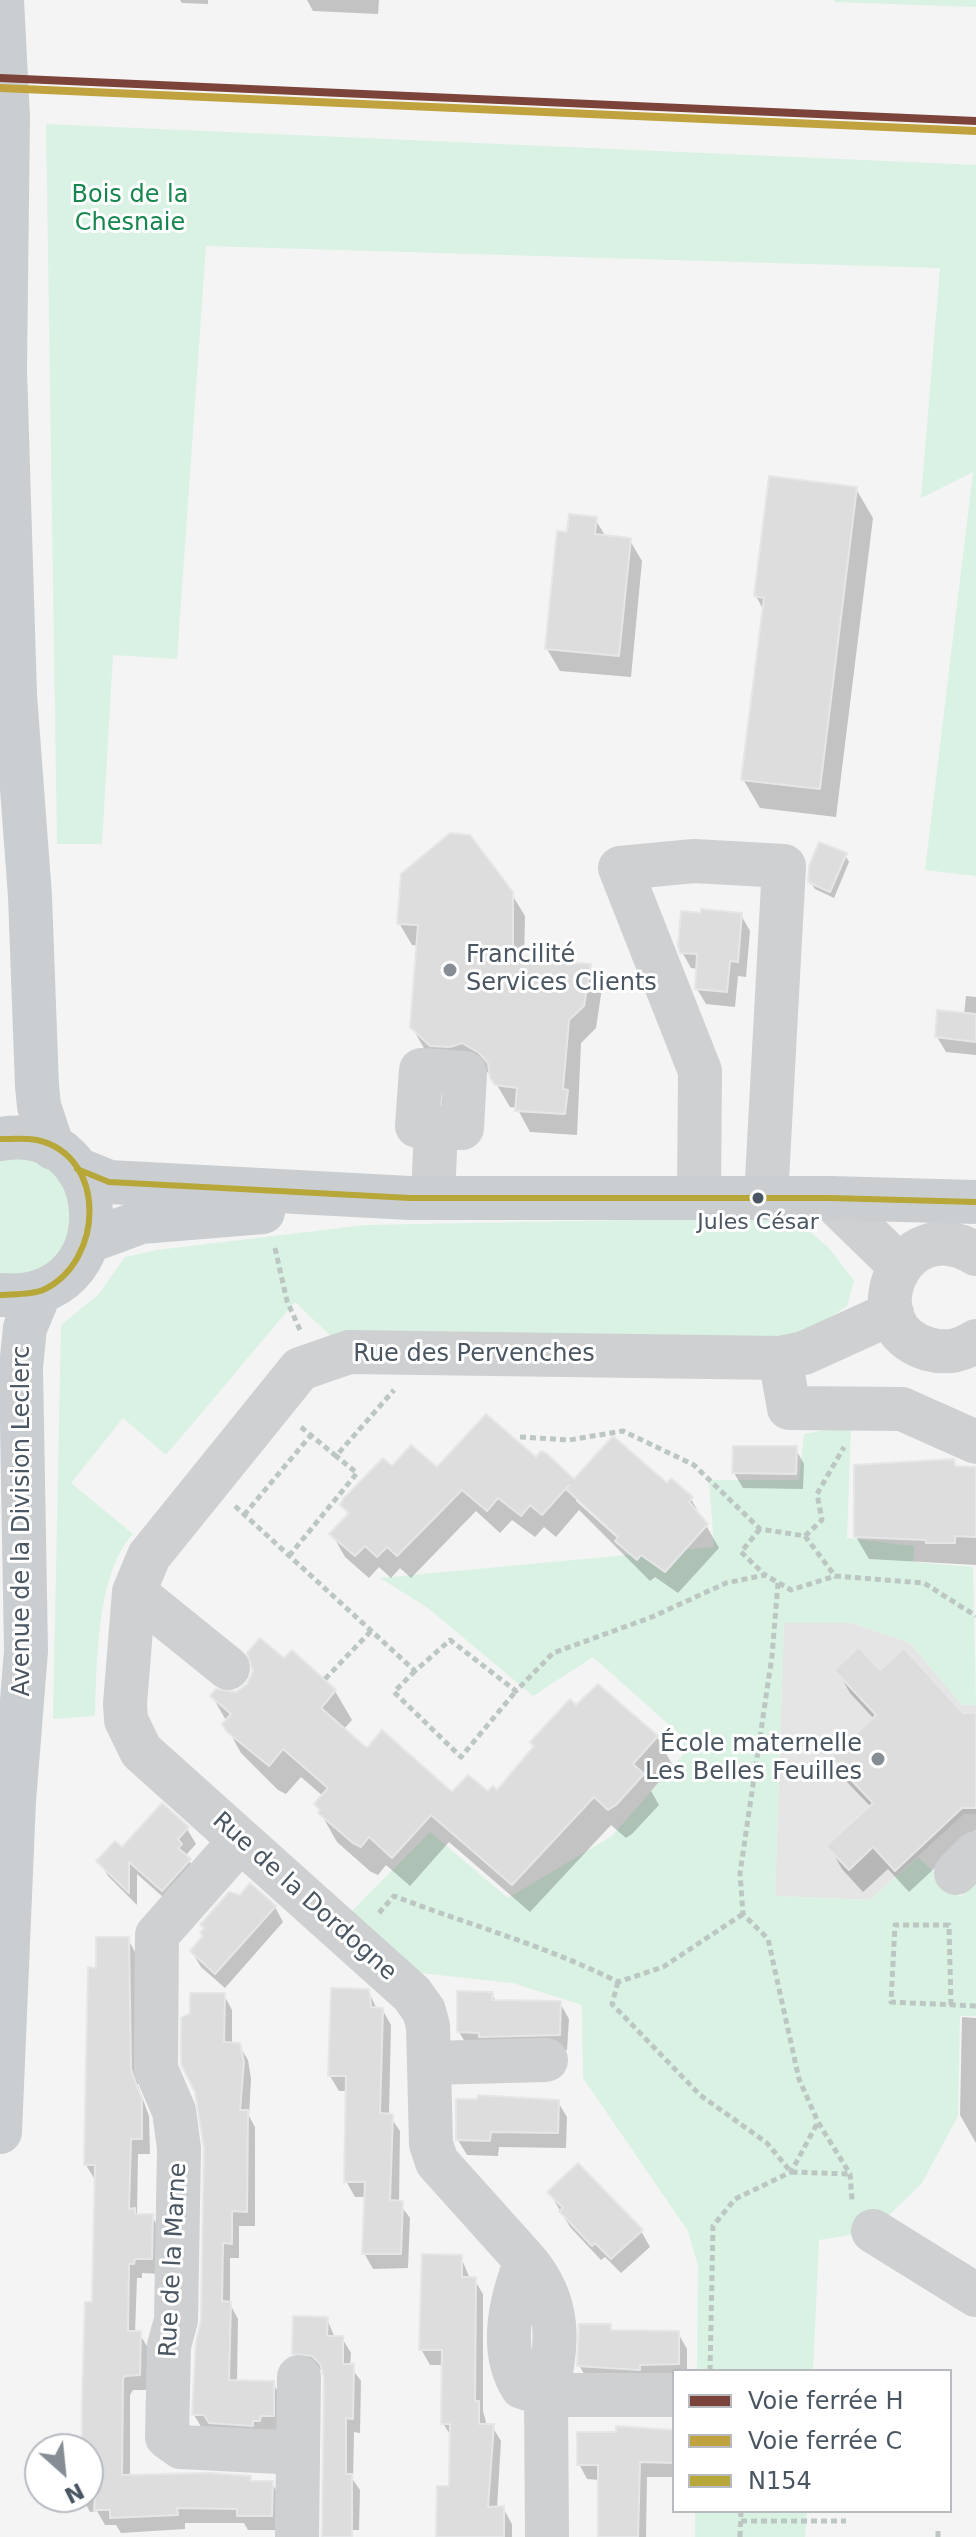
<!DOCTYPE html>
<meta charset="utf-8">
<style>
body{margin:0}
#map{position:relative;width:976px;height:2537px;overflow:hidden;background:#f4f4f4;font-family:"DejaVu Sans",sans-serif}
canvas{display:block}
.legend{position:absolute;left:672px;top:2369px;width:280px;height:144px;box-sizing:border-box;background:#fff;border:2px solid #b7bbc0;margin:0;padding:10px 14px;list-style:none;font-size:24px;color:#4a5661}
.legend li{display:flex;align-items:center;gap:16px;height:40px}
.legend b{width:40px;border:2px solid #b7bbc0}
.north{position:absolute;left:24px;top:2433px;width:80px;height:80px;box-sizing:border-box;background:#fff;border:2px solid #b7bbc0;border-radius:50%;rotate:153deg;font-size:22px;font-weight:700;line-height:32px;text-align:center;color:#4a5661}
.north::after{content:'';display:block;margin:auto;width:28px;height:36px;background:#868d94;clip-path:polygon(50% 0,100% 100%,50% 72%,0 100%)}
</style>
<div id="map">
<canvas width="976" height="2537"></canvas>
<ul class="legend">
<li><b style="height:10px;background:#7b4339"></b>Voie ferrée H</li>
<li><b style="height:10px;background:#c0a33f"></b>Voie ferrée C</li>
<li><b style="height:10px;background:#b7a638"></b>N154</li>
</ul>
<div class="north">N</div>
</div>
<script>
const c = document.querySelector('canvas').getContext('2d');
c.lineJoin = 'round';
function fillPath(path, color) { c.fillStyle = color; c.fill(path, 'evenodd'); }
function trace(path, color, width, dash) { c.strokeStyle = color; c.lineWidth = width; c.lineCap = dash ? 'butt' : 'round'; c.setLineDash(dash || []); c.stroke(path); }
function write(font, color, halo, rows, align = 'center') {
  c.font = font + ' "DejaVu Sans",sans-serif'; c.lineWidth = 6; c.setLineDash([]); c.textBaseline = 'middle'; c.strokeStyle = halo; c.fillStyle = color; for (const [text, x, y, turn = 0] of rows) {
    c.save(); c.translate(x, y); c.rotate((+turn || 0) * Math.PI / 180); c.textAlign = isNaN(turn) ? turn : align; if (halo) c.strokeText(text, 0, 0); c.fillText(text, 0, 0); c.restore();
  }
}
fillPath(new Path2D(`
 M784 1623H853L910 1643 962 1705H976V1814H964L870 1900 775 1896Z`), '#e6e5e6');
fillPath(new Path2D(`
 M835 0H976V7L834 2Z
 M46 124 976 165V876L925 870 973 472 921 498 940 268 206 246 177 659 113 655 102 844H57Z
 M0 1157 31 1158 55 1173 71 1200V1238L44 1272 0 1279Z
 M793 1217 829 1248 854 1281 847 1306 794 1342H337L295 1302 166 1455 123 1418 71 1483 133 1534C96 1573 97 1664 95 1716L53 1719 61 1325 99 1294 125 1257 157 1250 365 1225Z
 M851 1425 847 1538 914 1546 913 1562 973 1567 976 1705H962L910 1643 853 1623H784L775 1896 870 1900 918 1857 960 1897 976 1881V2016H960L958 2116 922 2183 873 2231 819 2240 813 2371H697L698 2266 688 2231 583 2078 582 2005 513 1983 420 1973 350 1913 430 1832 508 1898 612 1836 682 1756 685 1739 593 1657 533 1696 428 1608 380 1578 714 1547 709 1480H799L804 1434Z
 M695 2511H807L805 2537H695Z`), '#d9f2e3');
fillPath(new Path2D(`
 M180 0H208V4L182 3Z
 M307 0H379L378 14 313 11Z
 M856 489 873 518 836 817 760 808 743 779 764 611 756 596Z
 M595 519 606 537 629 539 642 561 631 677 560 671 547 649 569 534Z
 M845 855 849 862 834 898 815 889 810 882Z
 M511 893 525 916 524 959 589 966 602 988 596 1028 581 1043 577 1135 530 1132 517 1108 510 1107 491 1075 476 1064 425 1050 412 1027 419 946 412 945 399 923Z
 M741 915 750 931 746 977 738 976 735 1007 706 1004 697 989 698 969 691 968 682 952Z
 M966 996 976 997V1055L946 1052 937 1037 964 1015Z
 M795 1448 804 1464 803 1489 743 1488 734 1473Z
 M536 1459 575 1482 667 1486 691 1499 719 1548 678 1593 655 1577 650 1581 579 1510 556 1537 544 1527 535 1537 512 1520 500 1533 476 1511 411 1578 400 1568 391 1578 379 1567 369 1578 345 1557 332 1534 349 1516 342 1505 392 1469 437 1470ZM576 1496 627 1542 625 1545 576 1501Z
 M953 1462 956 1468 976 1470V1565L869 1559 856 1537Z
 M285 1660 335 1691 352 1720 343 1730 367 1751 452 1794 497 1792 576 1707 657 1737 673 1766 651 1791 659 1805 632 1834 626 1838 611 1825 530 1912 449 1842 410 1886 386 1865 378 1875 371 1872 337 1842 316 1805 324 1797 301 1777 286 1794 278 1790 241 1753 225 1724 227 1722 212 1696 237 1694Z
 M837 1670 880 1673 962 1715H976V1830L909 1892 888 1869 863 1892 842 1869 829 1846 871 1807 846 1781 832 1758 874 1719 850 1693Z
 M187 1829 196 1844 186 1855 198 1876 172 1905 137 1874V1905L108 1876 99 1861 122 1850Z
 M275 1907 283 1922 225 1988 201 1967 192 1952 205 1938 202 1925Z
 M128 1939 136 1954 138 2086 149 2116 150 2154H138L137 2215 152 2216 160 2231V2274L142 2273V2278H137L135 2333H139L148 2348 147 2390H133L130 2395V2476L250 2478 253 2483H272L280 2498V2530H248L244 2523H185V2529L121 2533 116 2525H105L97 2511 90 2512 82 2497H88V2449H83L94 2304 95 2180 86 2165 98 1970Z
 M368 1991 377 2009H382L391 2025 389 2115 400 2131 399 2203 410 2218 408 2268 373 2269 364 2253 366 2197H355L346 2181 348 2091H339L330 2076Z
 M492 1994 496 2002 560 2003 569 2019 567 2050 490 2052 468 2047 459 2032Z
 M224 1995 232 2010V2045H239L248 2060 251 2079 249 2116 255 2127V2226H239V2258H230V2304L238 2319 237 2382 273 2383 281 2398V2431L203 2430 194 2415Z
 M962 2017 976 2018V2143L960 2115Z
 M504 2097H524L526 2102H558L567 2117 566 2148 499 2147 498 2156 467 2155 458 2140Z
 M549 2192 641 2231 650 2247 621 2273 605 2257 601 2260 570 2227Z
 M461 2257 470 2279H474L483 2294V2411L487 2426H492L501 2441 497 2508H503L512 2524V2537H453L452 2438 443 2423 444 2365H430L421 2349Z
 M327 2319 335 2338H342L351 2353 350 2366 361 2381 360 2433 354 2432 353 2480 360 2490 359 2530H335L326 2376 323 2370 303 2368 294 2353Z
 M610 2326 613 2332 678 2333 687 2349V2371H674V2379L588 2381 579 2365Z
 M674 2431V2477H647L646 2537H597L599 2480 587 2479 579 2464Z`), '#0003');
const building = new Path2D(`
 M769 476 857 487 820 789 741 780 764 598 754 596Z
 M569 514 597 517 595 534 631 538 619 656 545 649 557 531 567 532Z
 M450 833 470 835 513 892V956L591 964 584 1006 569 1020 563 1089 568 1090 565 1114 515 1111 517 1088 495 1085 490 1078 488 1063 479 1053 462 1043 450 1047 430 1046 410 1027 418 925 397 924 401 874Z
 M819 842 847 853 830 892 808 882 809 866Z
 M701 909 742 913 738 962 730 961 727 992 695 989 697 954 680 953 678 946 681 911 701 913Z
 M937 1010 976 1014V1042L935 1037Z
 M486 1414 536 1457 541 1451 547 1454 574 1479 613 1436 667 1483 671 1478 693 1497 689 1502 708 1524 665 1572 641 1555 637 1560 615 1541 618 1537 566 1489 569 1485 542 1515 530 1505 521 1516 498 1498 487 1511 462 1490 397 1556 387 1547 377 1557 365 1546 355 1556 329 1534 349 1513 340 1505 344 1498 383 1458 392 1466 411 1445 437 1467Z
 M733 1446H797L796 1474 732 1473Z
 M954 1459 955 1466 976 1467V1537L955 1536V1543H926V1540L854 1537V1465Z
 M260 1638 284 1658 292 1650 336 1690 321 1708 367 1748 382 1730 452 1792 468 1775 488 1791 493 1786 497 1790 534 1746 530 1742 570 1699 576 1705 598 1684 658 1736 633 1764 644 1774 616 1805 608 1810 594 1797 512 1885 431 1815 392 1858 369 1837 361 1847 353 1843 318 1813 320 1810 314 1804 328 1788 283 1749 269 1766 227 1732 222 1724 231 1714 210 1696 216 1689 236 1692 247 1684 253 1671 247 1653Z
 M859 1647 880 1670 904 1648 963 1713H976V1808H962L895 1871 873 1847 849 1870 826 1846 873 1803 830 1758 876 1715 834 1670Z
 M162 1803 189 1827 178 1839 182 1844 178 1848 191 1859 162 1891 129 1862V1893L96 1861 115 1841 122 1847Z
 M250 1883 276 1906 215 1974 190 1951 203 1936 200 1933 204 1928 200 1925 229 1892 240 1895Z
 M96 1937H129L131 2069 142 2100V2139H131L129 2209 135 2208V2214H153L152 2259H135L134 2264H129L128 2331H141L140 2375 125 2376 123 2379 122 2475 209 2473 251 2476 250 2481H273L272 2516H237V2509L177 2508 178 2515 110 2518V2510H94L95 2497H79H88V2449H82V2403L85 2302H92L95 2165H84L86 2064 88 1967 96 1968Z
 M331 1988 369 1989 371 2007 383 2008 380 2113 393 2114 390 2200 403 2201 401 2254H362L365 2182H344L346 2076H328Z
 M457 1991 493 1992 492 2000 561 2001 560 2035 479 2037V2033L457 2032Z
 M190 1993H225L224 2042 240 2043 244 2062 240 2110H248L247 2212 232 2211V2244L223 2243 222 2301 231 2302 229 2380 274 2381V2416H261L260 2421H253V2426L209 2423 204 2415H192L196 2342 201 2320 204 2148 195 2092 181 2064V2018L190 2013Z
 M478 2095 559 2100 558 2133 491 2132 490 2141 456 2140V2099H477Z
 M578 2163 643 2230 611 2259 595 2243 592 2246 559 2211 563 2208 547 2192Z
 M422 2254 462 2255V2277H476L475 2401H479V2424H494L488 2507 504 2506V2537H436L437 2486H449L450 2424H441L442 2350H419Z
 M293 2316 328 2317 327 2336H343V2364H354L353 2419 346 2418V2474H352V2537H322L324 2377 320 2364 312 2356 292 2354Z
 M579 2324H611V2330L679 2331V2364L640 2365V2370L577 2366Z
 M616 2426 674 2430V2463L640 2462 638 2537H598V2465H577V2432H616Z`);
fillPath(building, '#ddddde');
trace(building, '#e5e6e7', 2);
trace(new Path2D(`
 M275 1248 287 1301 300 1330
 M301 1427 336 1456 394 1390
 M520 1437 569 1440 623 1431 694 1465 760 1529 805 1536 835 1576 924 1583 976 1616
 M235 1506 415 1671 450 1640 516 1691 553 1653 652 1617 726 1583 765 1575 791 1590 835 1576
 M244 1515 311 1435
 M760 1529 741 1552 765 1575
 M805 1536 822 1520 817 1494 844 1447
 M289 1556 357 1473 336 1456
 M778 1583 772 1656 740 1873 743 1914 768 1939 799 2079 818 2122 850 2174 852 2200
 M415 1671 394 1692 461 1757 516 1691
 M325 1679 371 1631
 M379 1913 394 1896C469 1925 547 1946 618 1982L663 1967 743 1914
 M618 1982 612 2004 700 2095 767 2143 791 2172 849 2174
 M951 2005 949 1925H895L891 2002 976 2006
 M710 2371 713 2226 735 2199 791 2172 818 2122
 M741 2521H846
 M740 2537 741 2511
 M938 2537V2527`), '#bcc7c4', 5, [6, 4]);
trace(new Path2D(`
 M699 1197 700 1071 620 868 694 861 784 866 766 1198
 M433 1198 436 1127 417 1126 421 1070 465 1073 462 1128 436 1127
 M830 1198 900 1266
 M976 1254C901 1208 852 1327 928 1349 946 1354 961 1351 976 1341
 M780 1358 789 1408 902 1409 976 1442
 M134 1592 228 1668
 M240 1841 157 1935 156 2069 174 2111 179 2148 176 2320 169 2346 167 2437 181 2447 298 2453
 M956 1873 976 1853
 M430 2063 546 2060
 M873 2231 976 2295
 M526 2261C561 2302 559 2344 546 2395H672
 M297 2537 299 2377
 M547 2537 546 2395 522 2387C498 2349 511 2299 526 2261L437 2162 431 2144 428 2026 424 2011 412 1994 141 1751 126 1720 125 1704 134 1592 149 1556 300 1369 349 1352 780 1358 804 1353 892 1313`), '#ced0d2', 44);
trace(new Path2D(`
 M2 0 8 117 5 369 15 695 30 896 37 1086 39 1106 53 1148
 M0 1139C117 1119 126 1307 0 1295
 M77 1169 109 1182 410 1198H830L976 1202
 M89 1241 141 1222 263 1212
 M0 2132 14 1801 26 1651 21 1367 25 1328 40 1292`), '#caced1', 44);
trace(new Path2D(`
 M0 1139C12 1139 26 1138 37 1140 108 1156 104 1262 43 1290 31 1295 13 1294 0 1295
 M77 1169 109 1182 410 1198H830L976 1202`), '#b7a638', 6);
trace(new Path2D(`
 M0 78 976 121`), '#7b4339', 8);
trace(new Path2D(`
 M0 88 976 131`), '#c0a33f', 8);
for (const [x, y, r, color] of [
 [450,970,8,"#868d94"],
 [758,1198,7,"#4a5661"],
 [878,1759,8,"#868d94"]
]) { const dot = new Path2D(); dot.arc(x, y, r, 0, 2 * Math.PI); c.fillStyle = color; c.fill(dot); trace(dot, '#fff', 3); }
write('22px', '#4a5661', '#fff', [
 ["Jules César",758,1223]
]);
write('24px', '#17864f', '#fff', [
 ["Bois de la",130,196],
 ["Chesnaie",130,224]
]);
write('24px', '#4a5661', '#fff', [
 ["Francilité",466,956],
 ["Services Clients",466,984],
 ["École maternelle",862,1745,"right"],
 ["Les Belles Feuilles",862,1773,"right"]
], 'left');
write('24px', '#4a5661', '#fff', [
 ["Rue des Pervenches",474,1355],
 ["Avenue de la Division Leclerc",23,1521,-90],
 ["Rue de la Dordogne",304,1897,42],
 ["Rue de la Marne",174,2260,-87]
]);
</script>
